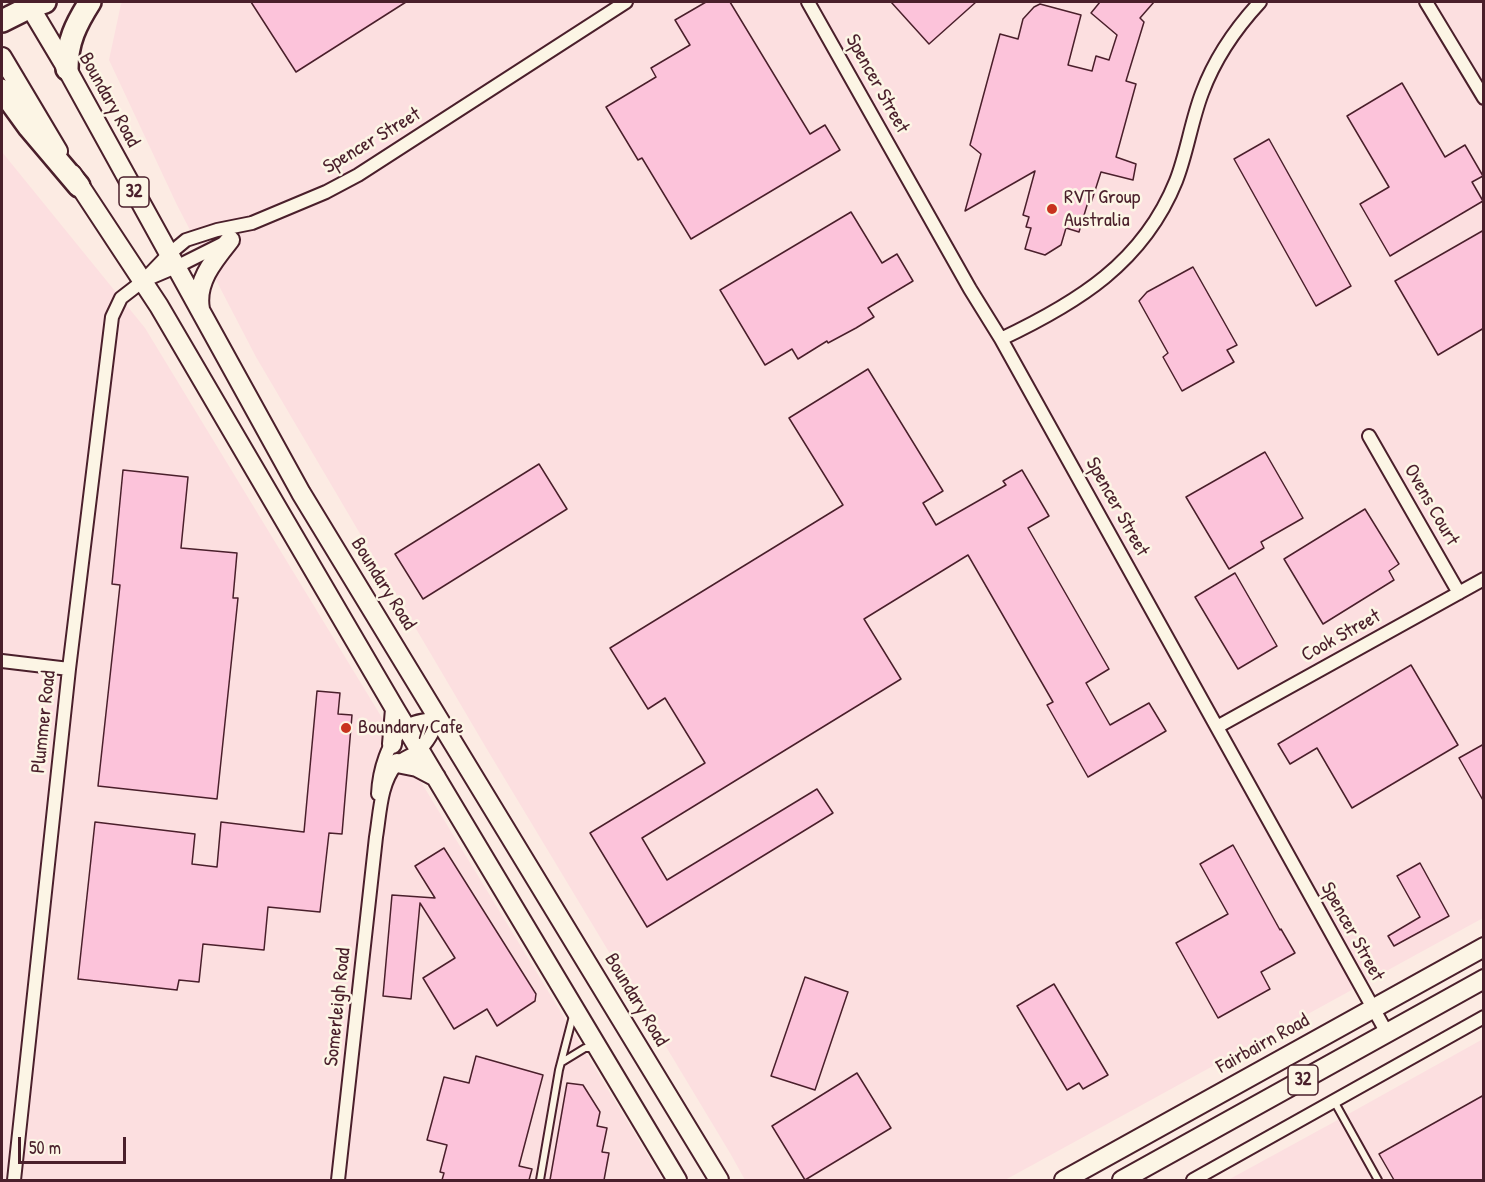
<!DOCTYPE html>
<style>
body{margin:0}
#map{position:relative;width:1485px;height:1182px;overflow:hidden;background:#fcebe3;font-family:"Patrick Hand",sans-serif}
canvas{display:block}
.frame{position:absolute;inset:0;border:3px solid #4a1f2b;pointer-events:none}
.scale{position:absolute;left:18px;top:1137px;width:108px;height:27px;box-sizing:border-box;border:3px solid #4a1f2b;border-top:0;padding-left:8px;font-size:18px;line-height:21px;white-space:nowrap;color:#4a1f2b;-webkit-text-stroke:4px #fcf5e5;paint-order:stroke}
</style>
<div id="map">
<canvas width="1485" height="1182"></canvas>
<div class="frame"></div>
<div class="scale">50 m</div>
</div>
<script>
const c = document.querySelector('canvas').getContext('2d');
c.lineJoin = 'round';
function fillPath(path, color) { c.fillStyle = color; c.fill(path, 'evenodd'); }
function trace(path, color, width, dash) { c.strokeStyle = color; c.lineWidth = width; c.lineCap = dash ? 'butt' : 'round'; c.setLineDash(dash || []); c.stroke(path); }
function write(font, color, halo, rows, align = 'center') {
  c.font = font + ' "Patrick Hand",sans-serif'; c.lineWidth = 5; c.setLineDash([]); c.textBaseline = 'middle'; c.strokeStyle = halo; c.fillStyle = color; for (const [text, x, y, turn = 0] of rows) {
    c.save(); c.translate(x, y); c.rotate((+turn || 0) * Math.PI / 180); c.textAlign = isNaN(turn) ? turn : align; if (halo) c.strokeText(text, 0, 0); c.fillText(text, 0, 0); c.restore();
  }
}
fillPath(new Path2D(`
 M123 2H1483V918L1005 1180H745L730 1153 488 751 256 357 177 205 109 60 121 4Z
 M2 152 145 328 663 1180H2Z
 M1483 1039V1180H1228L1334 1122Z`), '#fcdfe0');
const building = new Path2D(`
 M251 2H406L296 72Z
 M706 2H730L810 134 825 125 840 150 691 239 642 158 638 160 606 107 656 77 651 68 690 45 675 20Z
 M891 2H976L929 44Z
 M1100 2H1154L1140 18 1144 22 1126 81 1136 84 1116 157 1136 164 1133 180 1101 172 1091 203 1088 202 1079 232 1066 228 1061 245 1045 255 1025 249 1031 228 1026 227 1029 217 1023 215 1035 171 965 211 981 154 970 145 1000 34 1018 39 1023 19 1034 7 1040 4 1081 15 1068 65 1092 71 1096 56 1109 60 1117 35 1091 13Z
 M1402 83 1445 157 1465 145 1483 176 1472 182 1483 201 1390 256 1360 204 1389 187 1347 116Z
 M1269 139 1351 286 1316 306 1234 159Z
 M851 212 882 263 897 254 913 281 868 308 874 317 856 328 828 343 827 341 798 359 792 349 765 365 720 290Z
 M1484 230V328L1438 355 1395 281Z
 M1193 267 1237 345 1227 350 1234 362 1182 391 1163 357 1168 353 1139 301 1147 292Z
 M868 369 943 491 923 503 936 525 1006 485 1003 481 1022 470 1049 516 1028 528 1109 669 1086 683 1110 725 1149 703 1166 731 1088 777 1047 705 1053 702 968 555 864 619 901 679 642 838 667 880 817 789 833 813 647 927 590 833 705 763 665 698 648 709 610 648 843 505 789 418Z
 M1265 452 1303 518 1261 542 1264 548 1229 569 1186 497Z
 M539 464 567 509 423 599 395 554Z
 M123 470 188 477 181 548 237 553 233 598H238L217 799 98 786 120 585 112 584Z
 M1365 509 1399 564 1389 571 1394 580 1323 624 1284 559Z
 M1235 573 1277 646 1238 669 1195 597Z
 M1411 665 1458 745 1352 808 1317 748 1290 764 1278 744Z
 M317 691 340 693 338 714 352 715 342 834 329 833 320 912 268 907 264 950 203 944 199 982 179 980 177 990 78 979 95 822 195 834 192 864 217 867 221 822 304 832Z
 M1484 744V802L1459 758Z
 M1233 845 1280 930 1281 929 1295 953 1261 972 1270 989 1218 1018 1176 943 1228 914 1200 864Z
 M444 848 536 994 535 1001 497 1026 487 1009 454 1029 423 978 455 958 420 903 411 999 383 996 392 895 435 898 415 866Z
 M1420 863 1449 916 1394 946 1388 936 1420 917 1397 876Z
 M805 977 848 992 815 1090 771 1076Z
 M1054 984 1108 1075 1083 1089 1079 1083 1067 1090 1017 1006Z
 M476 1056 543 1075 519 1166 532 1169 529 1180H442L444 1173 440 1172 447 1145 427 1140 444 1077 469 1083Z
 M857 1073 891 1128 805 1180 772 1126Z
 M567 1083 583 1085 600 1112 597 1126 607 1128 602 1152 609 1153 604 1180H550Z
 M1484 1095V1180H1394L1379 1154Z`);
fillPath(building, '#fcc3da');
trace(building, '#4a1f2b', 1.5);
const service = new Path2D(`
 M562 1062 585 1048H594
 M1334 1101 1378 1180
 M540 1180 559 1070 573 1016`);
const minor = new Path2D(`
 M808 2 970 289 1001 339 1387 1033
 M1426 2 1484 98
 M150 278 176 267 226 242
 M1001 339C1077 303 1143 263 1176 181 1187 153 1191 122 1202 93 1215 58 1235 29 1260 2
 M1369 436 1459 593
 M2 661 69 669
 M1217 727 1484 579
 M378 794C379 772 387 740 407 726 416 720 428 720 439 718
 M14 1180 69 669 112 317 121 298 143 281 168 255 186 240 217 230 252 223 326 192 358 175 626 2
 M338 1180 376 837C380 814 380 784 396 765 401 758 412 756 419 750 429 742 434 729 439 718
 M1193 1180 1484 1017`);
const primary = new Path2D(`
 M27 2 67 69 301 493 719 1180
 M2 57 58 151
 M72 174 159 306 395 709 677 1180
 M200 309C195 282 214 260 230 240
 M392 744 395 709
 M397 763 417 767 436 777
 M1064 1180 1484 947
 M1122 1180 1484 979`);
const motorway = new Path2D(`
 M2 21 30 7 45 2
 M67 69C67 42 76 24 90 2
 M2 90 29 127 79 186`);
trace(service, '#4a1f2b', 10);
trace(minor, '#4a1f2b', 16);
trace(primary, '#4a1f2b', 22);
trace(motorway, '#4a1f2b', 26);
trace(service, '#fcf5e5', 6);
trace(minor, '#fcf5e5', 12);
trace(primary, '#fcf5e5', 18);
trace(motorway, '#fcf5e5', 21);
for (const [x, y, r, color] of [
 [1052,209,6,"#c8321e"],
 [346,728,6,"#c8321e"]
]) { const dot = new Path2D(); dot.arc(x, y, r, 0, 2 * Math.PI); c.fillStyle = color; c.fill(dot); trace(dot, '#fcf5e5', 2); }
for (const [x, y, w] of [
 [134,192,30],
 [1303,1080,30]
]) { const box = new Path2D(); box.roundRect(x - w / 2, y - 15, w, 30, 4.5); c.fillStyle = '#fcf5e5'; c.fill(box); trace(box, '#4a1f2b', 1.5); }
write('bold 18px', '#4a1f2b', null, [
 ["32",134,192],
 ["32",1303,1080]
]);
write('20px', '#4a1f2b', '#fcf5e5', [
 ["Spencer Street",877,84,61],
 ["Boundary Road",109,100,61],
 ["Spencer Street",372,141,-31],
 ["Ovens Court",1431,505,60],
 ["Spencer Street",1117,507,61],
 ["Boundary Road",383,584,58],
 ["Cook Street",1341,636,-29],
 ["Plummer Road",44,722,-84],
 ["Spencer Street",1352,932,61],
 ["Boundary Road",636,1000,59],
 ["Somerleigh Road",338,1007,-84],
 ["Fairbairn Road",1263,1044,-29]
]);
write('20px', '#4a1f2b', '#fcf5e5', [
 ["RVT Group",1064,198],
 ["Australia",1064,221],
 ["Boundary Cafe",358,728]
], 'left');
</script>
